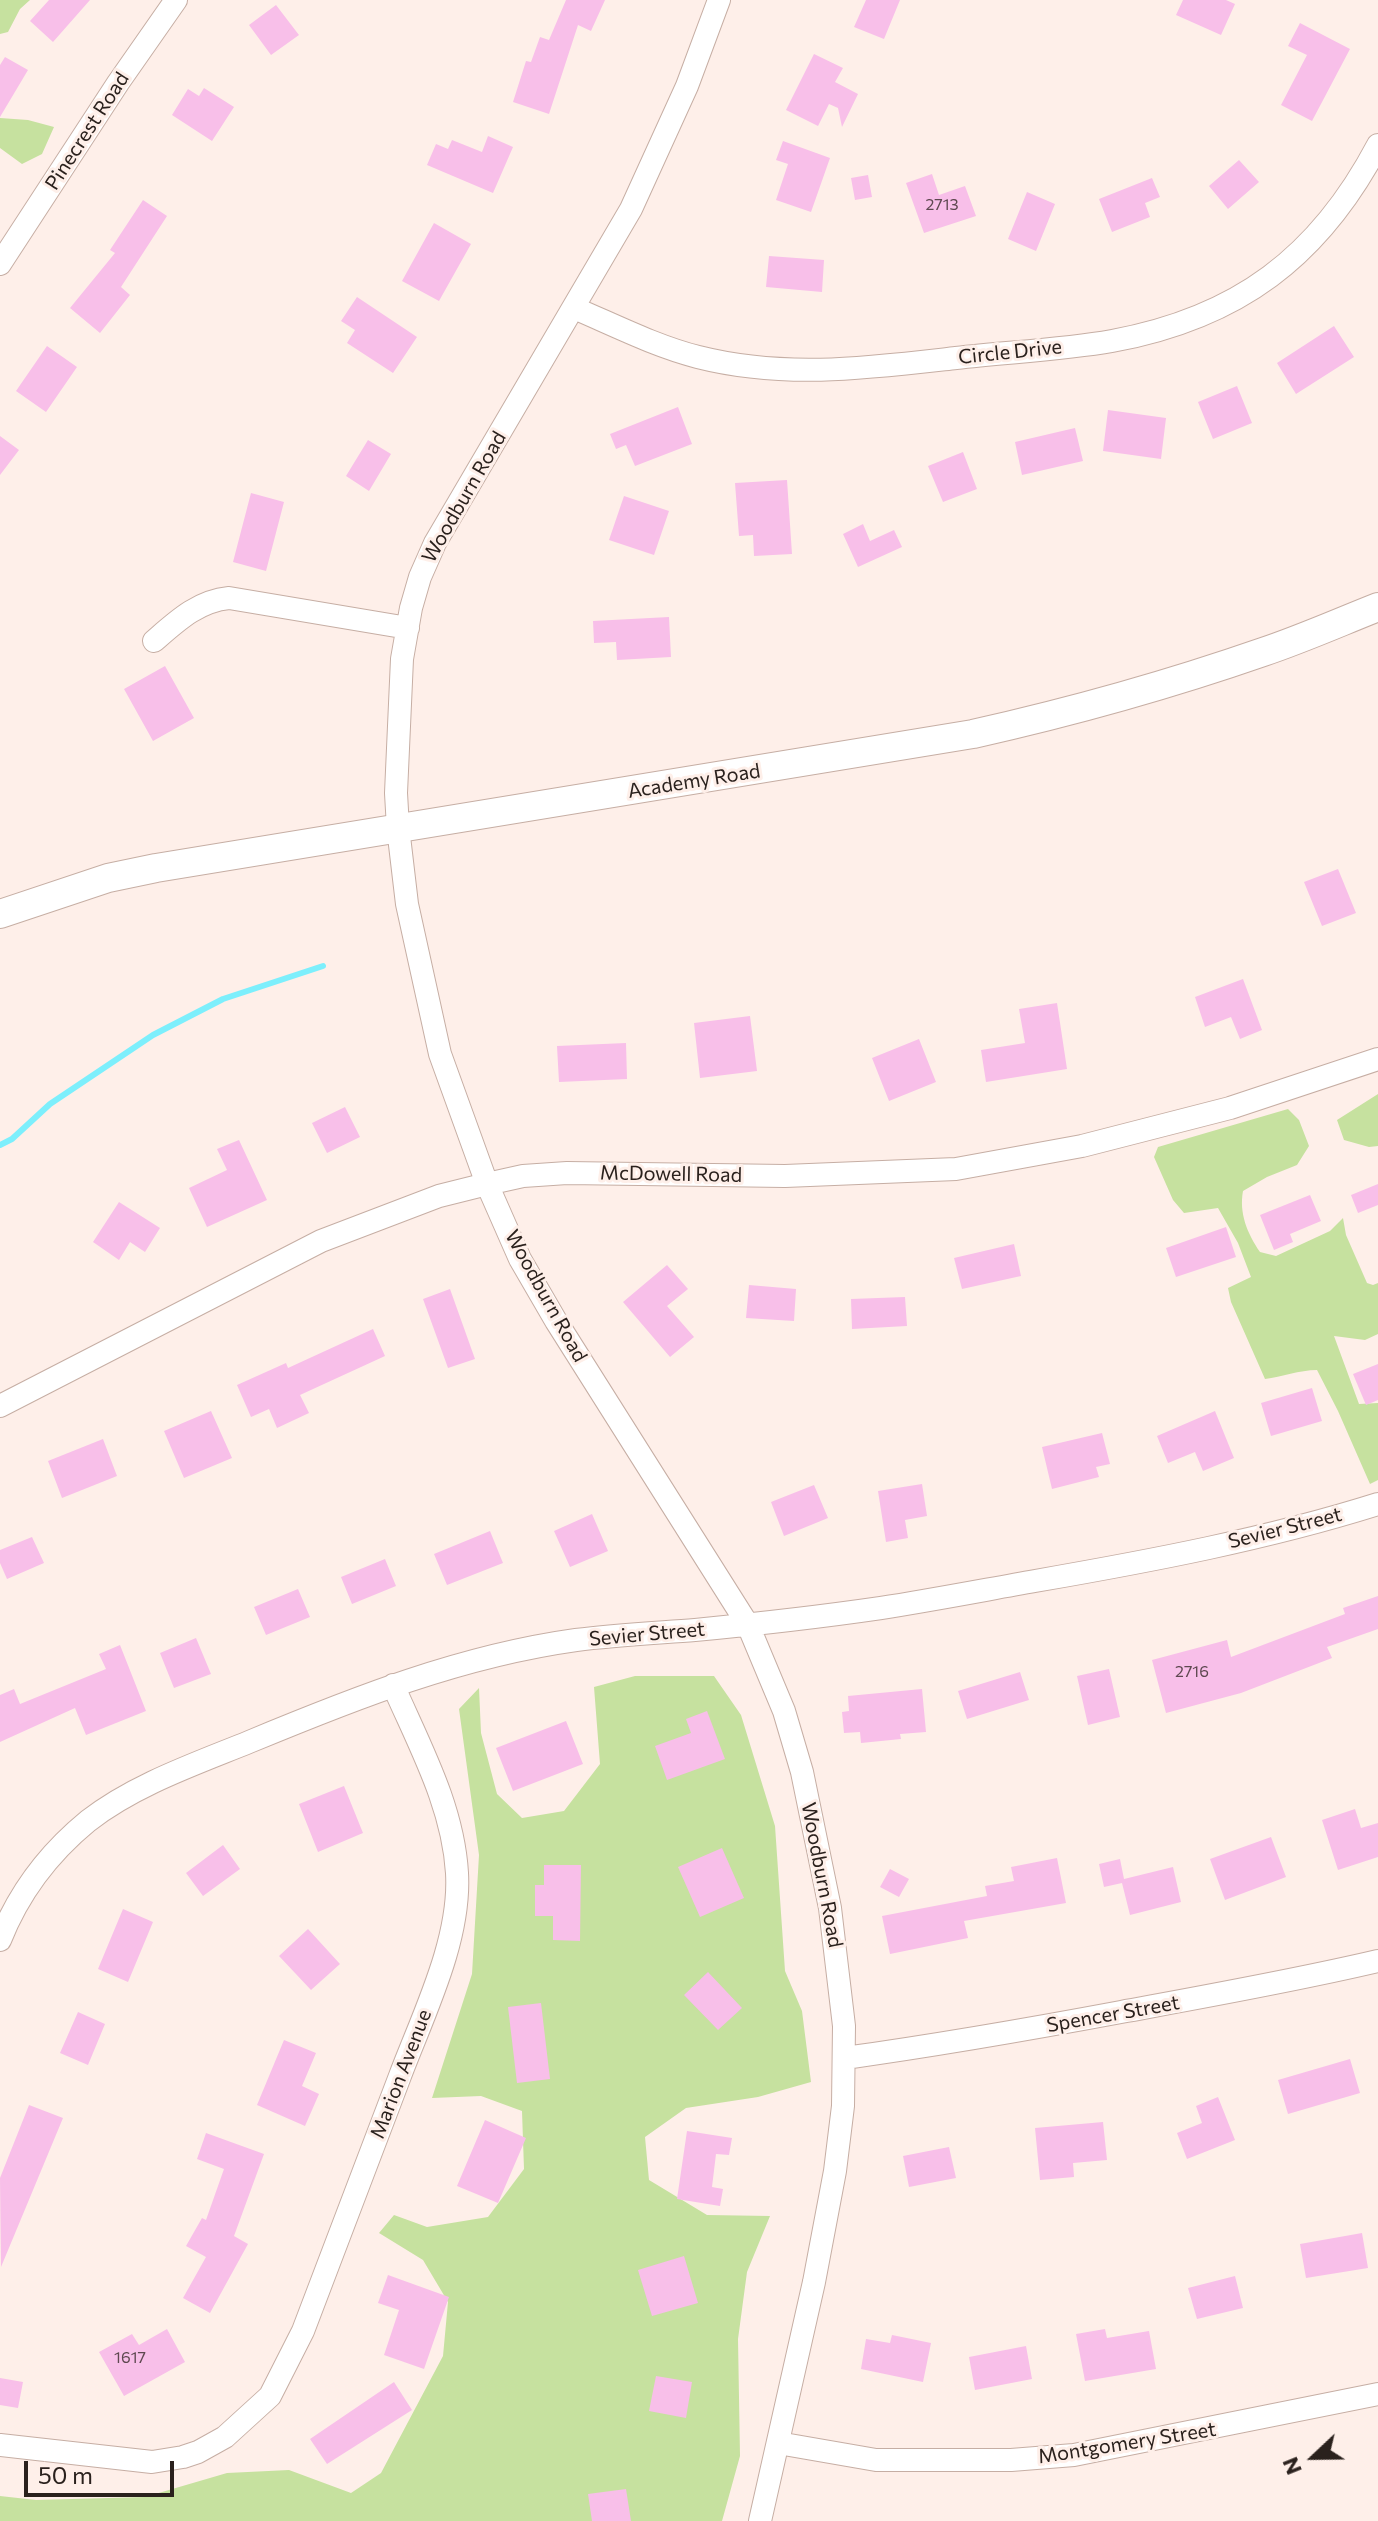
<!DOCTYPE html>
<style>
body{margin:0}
#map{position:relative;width:1378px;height:2521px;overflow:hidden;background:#feefe9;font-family:Commissioner,sans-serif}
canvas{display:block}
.north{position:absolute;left:1274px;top:2417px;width:80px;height:80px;-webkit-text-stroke:6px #feefe9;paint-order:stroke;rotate:248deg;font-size:22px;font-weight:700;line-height:32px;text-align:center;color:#2a211d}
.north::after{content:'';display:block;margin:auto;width:28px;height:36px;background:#2a211d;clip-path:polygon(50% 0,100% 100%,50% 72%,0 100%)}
.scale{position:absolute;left:24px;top:2461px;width:150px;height:36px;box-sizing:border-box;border:4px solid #2a211d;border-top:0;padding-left:10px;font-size:24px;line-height:28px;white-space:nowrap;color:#2a211d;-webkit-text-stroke:6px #feefe9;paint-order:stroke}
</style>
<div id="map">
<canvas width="1378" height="2521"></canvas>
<div class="north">N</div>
<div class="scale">50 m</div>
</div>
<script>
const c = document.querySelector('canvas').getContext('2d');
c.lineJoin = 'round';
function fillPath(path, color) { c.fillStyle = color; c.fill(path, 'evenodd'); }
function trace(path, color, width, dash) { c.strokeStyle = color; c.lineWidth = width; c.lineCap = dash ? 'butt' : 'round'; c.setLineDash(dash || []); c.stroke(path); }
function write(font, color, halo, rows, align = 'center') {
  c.font = font + ' Commissioner,sans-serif'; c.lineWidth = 6; c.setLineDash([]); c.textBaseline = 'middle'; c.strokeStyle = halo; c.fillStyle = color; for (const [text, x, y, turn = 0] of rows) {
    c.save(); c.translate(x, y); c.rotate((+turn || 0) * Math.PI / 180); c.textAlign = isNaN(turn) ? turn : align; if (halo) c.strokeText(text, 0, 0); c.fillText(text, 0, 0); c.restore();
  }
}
fillPath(new Path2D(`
 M0 0H30L20 9 8 32 0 34Z
 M0 118 28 120 54 127 42 154 22 164 0 148Z
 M1378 1094V1146L1369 1147 1344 1140 1337 1120Z
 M1288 1109 1299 1120 1309 1146 1297 1165 1267 1177 1243 1191C1239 1213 1247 1233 1260 1252L1276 1256 1330 1231 1343 1218 1346 1235 1367 1283 1373 1285 1378 1283V1334L1365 1340 1334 1336 1359 1404 1378 1403V1480L1370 1484 1338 1411 1317 1370C1299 1370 1282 1377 1265 1379L1231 1302 1228 1288 1251 1277 1238 1243 1218 1208 1184 1213 1173 1200 1154 1157 1158 1147Z
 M635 1676H714L741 1715 775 1826 785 1971 802 2011 811 2082 758 2097 686 2108 645 2137 649 2180 707 2215 770 2216 747 2272 738 2339 740 2456 722 2521H0V2496L36 2500 145 2497 227 2473 289 2470 351 2493 381 2473 443 2356 448 2302 423 2260 379 2233 394 2215 427 2227 488 2217 524 2169 522 2111 481 2096 432 2098 472 1974 479 1855 459 1709 479 1688 481 1733 497 1794 522 1818 564 1811 600 1764 594 1687Z`), '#c6e19f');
trace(new Path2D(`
 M0 1145 12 1139 50 1104 153 1035 223 999 323 966`), '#7deffc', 6);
fillPath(new Path2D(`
 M49 0H90L53 42 30 21Z
 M566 0H605L591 31 578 25 549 114 513 102 526 61 531 62 540 37 549 40Z
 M866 0H900L884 39 854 27Z
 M1183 0H1226L1235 4 1221 35 1176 15Z
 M276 5 299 35 271 55 249 25Z
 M1300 23 1350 49 1312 121 1281 105 1307 55 1288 46Z
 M814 54 843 68 835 82 858 94 842 127 838 108 829 104 818 126 786 110Z
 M5 57 28 70 0 117V65Z
 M204 88 234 107 212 141 172 115 188 89 199 96Z
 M488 136 513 147 493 193 427 165 436 144 448 149 452 140 482 152Z
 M783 141 830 158 811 212 776 200 788 164 776 160Z
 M1239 160 1259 182 1228 209 1209 186Z
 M932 174 939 195 965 186 976 216 924 233 906 183Z
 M868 175 872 197 855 200 851 178Z
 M1152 178 1160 197 1145 203 1150 217 1112 232 1099 199Z
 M1027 192 1055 204 1036 251 1008 239Z
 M143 200 167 216 121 287 130 295 100 333 70 308 115 253 110 250Z
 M434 223 471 244 439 301 402 281Z
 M769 256 824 260 822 292 766 287Z
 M357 297 417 337 393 373 347 343 355 330 341 321Z
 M1334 326 1354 357 1296 394 1277 363Z
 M47 346 77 367 46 412 16 391Z
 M1237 386 1252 423 1213 439 1198 402Z
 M678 407 692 444 635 466 626 445 616 449 610 434Z
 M1108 410 1166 418 1161 459 1103 451Z
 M1075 428 1083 461 1022 475 1015 442Z
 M0 436 19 450 0 475Z
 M368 440 391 454 369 491 346 476Z
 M963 452 977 489 943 502 928 466Z
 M787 480 792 554 754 556 753 535 739 536 735 483Z
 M251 493 284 502 266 571 233 562Z
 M624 496 669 511 654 555 609 540Z
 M863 524 870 541 894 530 902 547 858 567 843 534Z
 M669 617 671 657 617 660 616 642 594 643 593 621Z
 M165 666 194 718 153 741 124 689Z
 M1338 869 1356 913 1322 926 1304 882Z
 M1243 979 1262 1030 1240 1039 1231 1017 1205 1027 1195 997Z
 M1057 1003 1067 1069 986 1082 981 1050 1025 1043 1019 1009Z
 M750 1016 757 1071 700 1078 694 1023Z
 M919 1039 936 1082 889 1101 872 1058Z
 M626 1043 627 1079 559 1082 557 1046Z
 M345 1107 360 1137 327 1153 312 1123Z
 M239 1140 267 1200 207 1227 189 1188 227 1170 217 1149Z
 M1378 1184V1205L1358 1213 1351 1195Z
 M1310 1195 1321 1221 1290 1234 1293 1242 1274 1250 1260 1215Z
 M119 1202 160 1228 145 1252 130 1242 119 1260 93 1242Z
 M1226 1227 1236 1257 1176 1277 1166 1248Z
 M1014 1244 1021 1276 962 1289 954 1258Z
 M667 1265 688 1289 667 1306 694 1337 670 1357 623 1302Z
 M749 1285 796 1289 794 1321 746 1318Z
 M450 1289 475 1359 448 1368 423 1299Z
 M905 1297 907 1326 852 1329 851 1299Z
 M373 1329 385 1356 300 1395 309 1413 277 1428 269 1409 251 1417 237 1385 286 1363 288 1368Z
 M1378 1364V1400L1366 1405 1353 1374Z
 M1312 1388 1322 1421 1271 1436 1261 1403Z
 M211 1411 232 1458 184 1478 164 1431Z
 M1215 1411 1234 1458 1203 1471 1195 1452 1168 1463 1157 1436Z
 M1102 1433 1110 1464 1096 1467 1099 1477 1052 1489 1042 1447Z
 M103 1439 117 1476 62 1498 48 1461Z
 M922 1484 927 1516 905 1520 908 1538 886 1542 878 1491Z
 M814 1485 828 1518 784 1536 771 1502Z
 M592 1514 608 1551 570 1567 554 1531Z
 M490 1531 503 1563 447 1585 434 1554Z
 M32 1537 44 1563 7 1579 0 1563V1550Z
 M385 1559 396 1586 352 1604 341 1577Z
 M298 1589 310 1617 266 1635 254 1607Z
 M1378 1596V1629L1327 1647 1332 1658 1241 1693 1166 1713 1152 1660 1227 1640 1231 1657 1345 1614 1343 1608Z
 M196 1638 211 1674 174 1688 160 1653Z
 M120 1645 146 1711 86 1735 75 1708 0 1742V1695L14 1689 20 1704 106 1669 99 1654Z
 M1109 1669 1120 1717 1088 1725 1077 1676Z
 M1020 1672 1029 1700 967 1719 958 1691Z
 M922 1689 926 1732 900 1734 901 1739 861 1743 860 1732 844 1733 842 1712 849 1711 848 1696Z
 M707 1711 725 1759 667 1780 655 1746 691 1733 686 1719Z
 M566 1721 583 1764 513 1791 496 1748Z
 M344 1786 363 1833 318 1852 299 1804Z
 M1355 1809 1361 1828 1378 1823V1857L1338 1870 1322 1820Z
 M1271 1837 1286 1877 1225 1900 1210 1859Z
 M223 1845 240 1869 203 1896 186 1873Z
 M722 1848 744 1898 700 1917 678 1867Z
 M1057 1858 1066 1903 964 1921 968 1938 890 1954 882 1916 987 1896 985 1886 1014 1881 1011 1867Z
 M1120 1859 1124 1879 1173 1867 1181 1902 1130 1915 1122 1883 1104 1887 1099 1864Z
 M544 1865H581L580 1941 553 1940V1916H535V1885H544Z
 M890 1869 909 1879 899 1897 880 1887Z
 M123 1909 153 1922 128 1982 98 1969Z
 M308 1929 340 1964 311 1990 279 1956Z
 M708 1972 742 2008 718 2030 684 1995Z
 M541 2003 550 2079 517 2083 508 2007Z
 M78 2012 105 2024 88 2065 60 2053Z
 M284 2040 316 2053 302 2086 319 2094 305 2126 257 2105Z
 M1350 2059 1360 2093 1288 2114 1278 2080Z
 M1218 2097 1235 2140 1187 2159 1177 2133 1202 2123 1196 2106Z
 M29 2105 63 2118 1 2267 0 2178Z
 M485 2120 526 2138 498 2203 457 2186Z
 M1103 2122 1107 2160 1073 2163 1074 2177 1040 2180 1035 2128Z
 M687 2131 732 2138 729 2155 716 2154 712 2187 723 2189 720 2206 677 2199Z
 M206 2133 264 2154 234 2236 248 2244 210 2313 183 2298 206 2257 186 2246 202 2218 206 2220 224 2169 197 2159Z
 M949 2147 956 2178 909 2187 903 2156Z
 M1362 2233 1368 2268 1306 2278 1300 2244Z
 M684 2256 698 2303 652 2316 638 2270Z
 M388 2275 449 2297 424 2369 384 2355 399 2310 378 2303Z
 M1235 2276 1243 2308 1197 2319 1188 2288Z
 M167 2329 185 2362 124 2396 99 2352 132 2334 139 2345Z
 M1105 2329 1107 2338 1149 2331 1156 2369 1085 2381 1076 2334Z
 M892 2335 931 2343 923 2382 861 2369 866 2339 890 2343Z
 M1026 2346 1032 2379 975 2390 969 2357Z
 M656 2376 692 2382 686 2418 649 2411Z
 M0 2378 23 2382 18 2408 0 2405Z
 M394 2382 412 2410 327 2464 310 2439Z
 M626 2489 631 2521H592L588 2494Z`), '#f8bfe9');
const minor = new Path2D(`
 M719 0 687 86 631 209 435 543 420 577 411 608 402 659 396 793 398 828 407 904 440 1054 487 1184 520 1259 556 1321 748 1625 784 1711 802 1772 830 1908 844 2026 843 2106 835 2171 814 2282 760 2521
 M0 264 118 83 176 0
 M574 308C614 325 655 346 698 357 785 379 868 368 956 358 1008 352 1061 350 1112 341 1238 318 1319 257 1378 145
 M154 641C177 621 198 601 229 598L408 628
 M0 1406 321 1241 439 1196 487 1184 523 1176 567 1173 785 1176 956 1169 1082 1146 1230 1108 1378 1059
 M0 1940C19 1892 49 1853 88 1821 134 1785 195 1764 249 1742 355 1698 461 1656 576 1640 615 1635 656 1633 695 1630 757 1624 819 1617 881 1608 932 1600 984 1590 1035 1581 1150 1561 1267 1539 1378 1504
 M845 2058C938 2045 1030 2029 1121 2012 1208 1996 1293 1981 1378 1961
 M778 2443 876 2460H1011L1074 2455 1378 2394
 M0 2445 152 2462 183 2457 198 2452 225 2437 270 2396 303 2331C335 2246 368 2161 400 2076 423 2015 461 1940 457 1873 453 1806 420 1747 393 1685`);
const major = new Path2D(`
 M0 914 108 878 156 868 973 734C1071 712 1168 685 1263 652 1302 639 1340 622 1378 607`);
trace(minor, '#c6aea4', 24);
trace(major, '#c6aea4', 30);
trace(minor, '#fff', 22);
trace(major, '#fff', 28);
write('16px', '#5e4850', null, [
 ["2713",942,205],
 ["2716",1192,1672],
 ["1617",130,2358]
]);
write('20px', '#2a211d', '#feefe9', [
 ["Pinecrest Road",87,131,-57],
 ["Circle Drive",1010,352,-6],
 ["Woodburn Road",464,497,-60],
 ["Academy Road",694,781,-9],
 ["McDowell Road",671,1174,1],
 ["Woodburn Road",546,1296,61],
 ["Sevier Street",1285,1528,-14],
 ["Sevier Street",647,1634,-5],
 ["Woodburn Road",822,1875,79],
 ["Spencer Street",1113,2014,-10],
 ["Marion Avenue",401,2074,-69],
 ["Montgomery Street",1127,2443,-9]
]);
</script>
